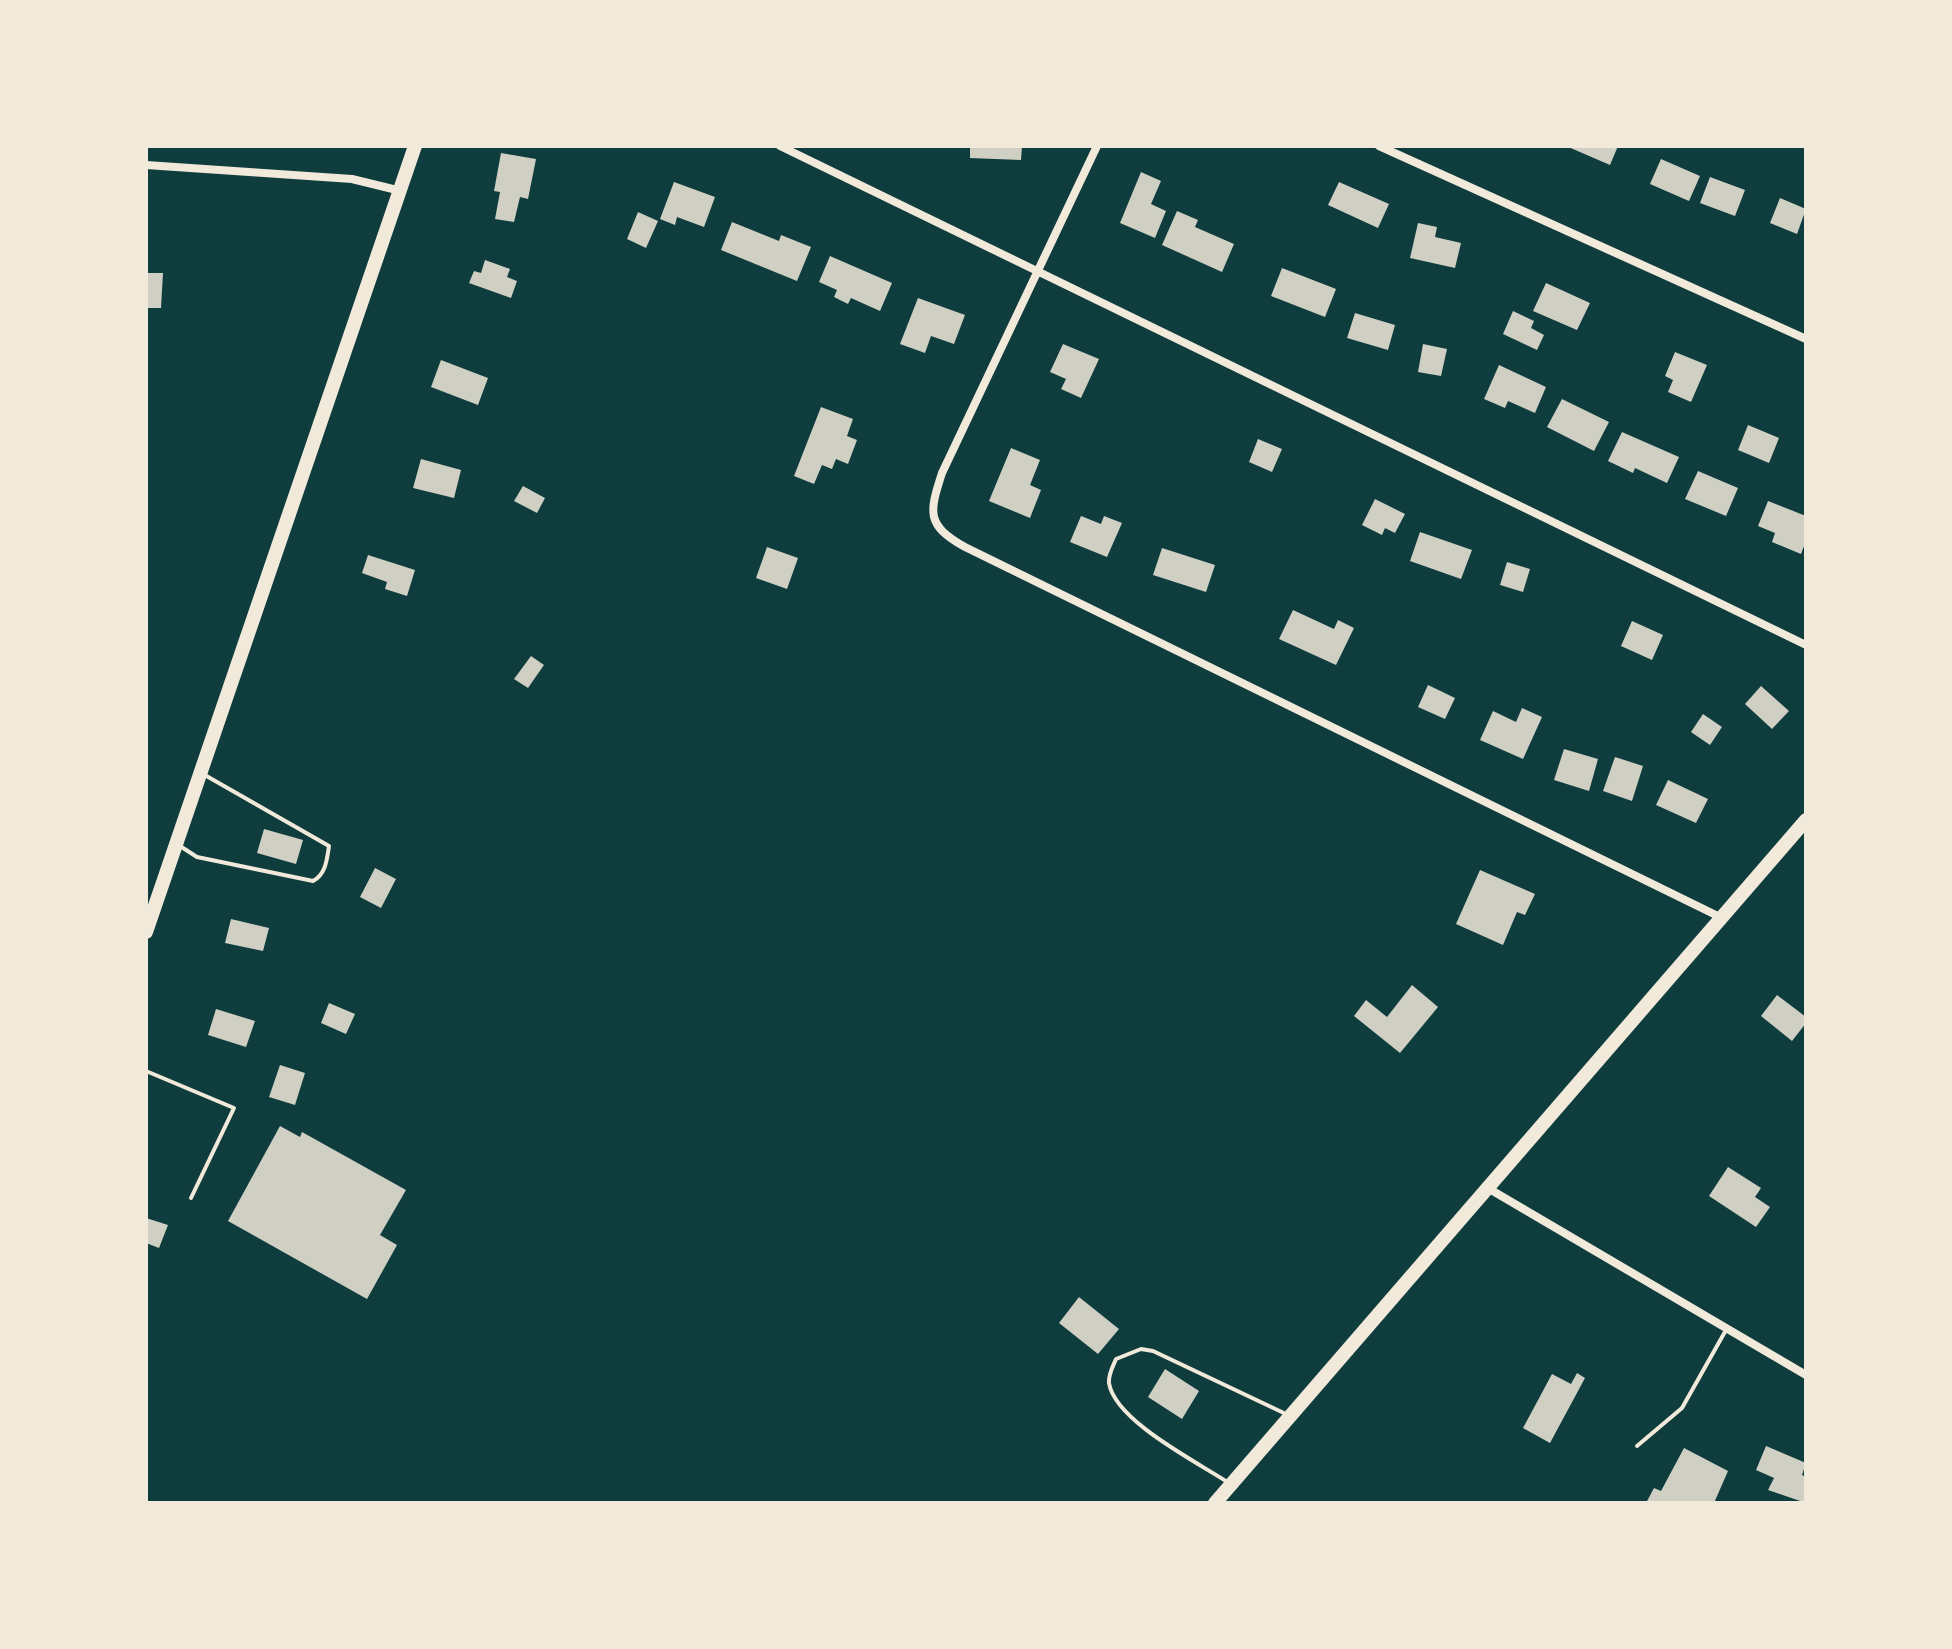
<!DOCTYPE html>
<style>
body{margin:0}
#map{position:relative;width:1952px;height:1649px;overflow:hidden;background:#0f3d3e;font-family:Mulish,sans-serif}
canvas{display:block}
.frame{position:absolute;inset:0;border:148px solid #f1e9da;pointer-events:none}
</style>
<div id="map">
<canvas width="1952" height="1649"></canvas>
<div class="frame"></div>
</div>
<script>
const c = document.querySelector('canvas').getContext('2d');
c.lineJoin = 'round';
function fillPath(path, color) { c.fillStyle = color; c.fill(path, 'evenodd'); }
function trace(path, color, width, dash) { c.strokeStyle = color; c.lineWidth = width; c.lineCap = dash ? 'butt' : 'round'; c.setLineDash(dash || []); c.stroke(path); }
fillPath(new Path2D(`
 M970 146H1022L1021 160 970 158Z
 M1566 146H1618L1610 165Z
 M501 153 536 159 528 199 520 197 514 222 495 219 500 192 494 191Z
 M1661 159 1700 176 1689 201 1650 184Z
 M1141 172 1161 181 1151 204 1166 211 1155 238 1120 223Z
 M1710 177 1745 190 1735 216 1700 203Z
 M674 182 715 197 704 227 677 217 675 225 660 219Z
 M1339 182 1389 204 1378 228 1328 205Z
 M1780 198 1806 209 1797 234 1770 223Z
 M1177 211 1198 220 1195 227 1234 244 1222 272 1162 245Z
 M638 212 658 221 646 248 627 239Z
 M732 222 779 241 781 235 811 247 797 281 721 250Z
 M1418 223 1437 227 1435 237 1461 243 1455 268 1410 258Z
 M830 256 892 283 880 311 851 298 848 304 834 297 837 290 819 282Z
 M485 260 510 269 507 277 517 281 511 298 469 283 474 271 481 273Z
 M1282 268 1336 289 1325 317 1271 296Z
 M146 273H163L161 308H146Z
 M1546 283 1590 303 1577 330 1533 311Z
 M918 298 965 315 954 344 931 336 925 353 900 344Z
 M1513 311 1534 321 1531 328 1544 335 1537 350 1503 334Z
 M1355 313 1395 325 1388 350 1347 338Z
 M1063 344 1099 359 1081 398 1061 389 1066 379 1050 372Z
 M1423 344 1447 349 1441 376 1418 372Z
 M1675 352 1707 365 1691 402 1668 392 1673 380 1665 376Z
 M441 360 488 378 478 405 431 387Z
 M1499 365 1546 387 1535 413 1508 401 1505 408 1484 399Z
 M1562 399 1609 422 1594 451 1547 427Z
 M821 407 853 419 847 436 857 440 848 464 836 459 832 469 822 465 814 484 794 476Z
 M1748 425 1779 438 1769 463 1738 450Z
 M1622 432 1679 457 1667 483 1635 468 1633 473 1608 461Z
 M1258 439 1282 449 1272 472 1249 462Z
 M1011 448 1040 460 1030 485 1041 490 1030 518 989 501Z
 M421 459 461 470 454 498 413 488Z
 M1698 471 1738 488 1726 516 1685 499Z
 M523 486 545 498 537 513 514 501Z
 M1375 499 1405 514 1395 533 1385 528 1382 535 1362 525Z
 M1768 501 1806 516V541L1801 554 1772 542 1775 533 1758 526Z
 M1081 516 1101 524 1104 516 1122 523 1107 557 1070 542Z
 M1420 532 1472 550 1461 579 1410 561Z
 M767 547 798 558 787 589 756 578Z
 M1162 548 1215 565 1206 592 1153 575Z
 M368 555 415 570 407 596 385 589 387 582 362 573Z
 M1507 562 1530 569 1523 592 1500 585Z
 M1293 610 1334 629 1338 620 1354 628 1336 665 1279 639Z
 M1632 621 1663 635 1652 660 1621 646Z
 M531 656 544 665 528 688 514 679Z
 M1428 685 1455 698 1445 719 1418 707Z
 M1761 686 1789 711 1772 729 1745 704Z
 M1522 708 1542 717 1523 759 1480 740 1493 711 1516 722Z
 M1703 714 1722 727 1710 745 1691 732Z
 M1564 749 1598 759 1589 791 1554 780Z
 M1615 757 1643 766 1632 801 1603 791Z
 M1668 780 1708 799 1696 823 1656 805Z
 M264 829 303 840 296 864 257 853Z
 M375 868 396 879 381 908 360 897Z
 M1480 870 1535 894 1525 915 1517 912 1503 945 1456 924Z
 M231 919 269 928 263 951 225 943Z
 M1412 985 1438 1007 1400 1053 1354 1016 1366 1000 1387 1017Z
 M1777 995 1806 1017V1023L1792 1041 1761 1016Z
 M329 1003 355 1014 346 1034 321 1023Z
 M216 1009 255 1021 246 1047 208 1035Z
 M280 1065 305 1073 295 1105 269 1097Z
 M280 1126 300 1137 302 1132 406 1190 380 1235 397 1245 367 1299 228 1221Z
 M1728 1167 1761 1188 1755 1197 1770 1207 1756 1227 1709 1196Z
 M146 1218 168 1225 159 1248 146 1243Z
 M1079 1297 1119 1329 1098 1354 1059 1323Z
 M1165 1369 1199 1391 1182 1419 1148 1397Z
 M1577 1373 1585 1378 1550 1443 1523 1428 1552 1374 1571 1384Z
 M1766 1446 1806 1463 1802 1475 1806 1477V1503L1768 1490 1774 1478 1756 1470Z
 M1684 1448 1728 1471 1714 1503H1646L1654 1488 1661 1491Z`), '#cfcfc3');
trace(new Path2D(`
 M180 846 197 857 313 881C326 874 327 859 329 846L203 774
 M146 1071 234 1108 191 1198
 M1637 1446 1682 1408 1726 1330
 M1229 1483C1197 1462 1115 1421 1109 1383 1108 1375 1113 1366 1116 1359L1141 1349 1153 1351 1286 1414`), '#f1e9da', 4);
trace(new Path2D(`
 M780 146 1806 645
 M1097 146 942 473C929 513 926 525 965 547L1722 918
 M1379 146 1806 339
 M146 165 352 179 401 191
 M1486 1187 1806 1375`), '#f1e9da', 8);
trace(new Path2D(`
 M146 932 415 146
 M1215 1503 1806 820`), '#f1e9da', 14);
</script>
